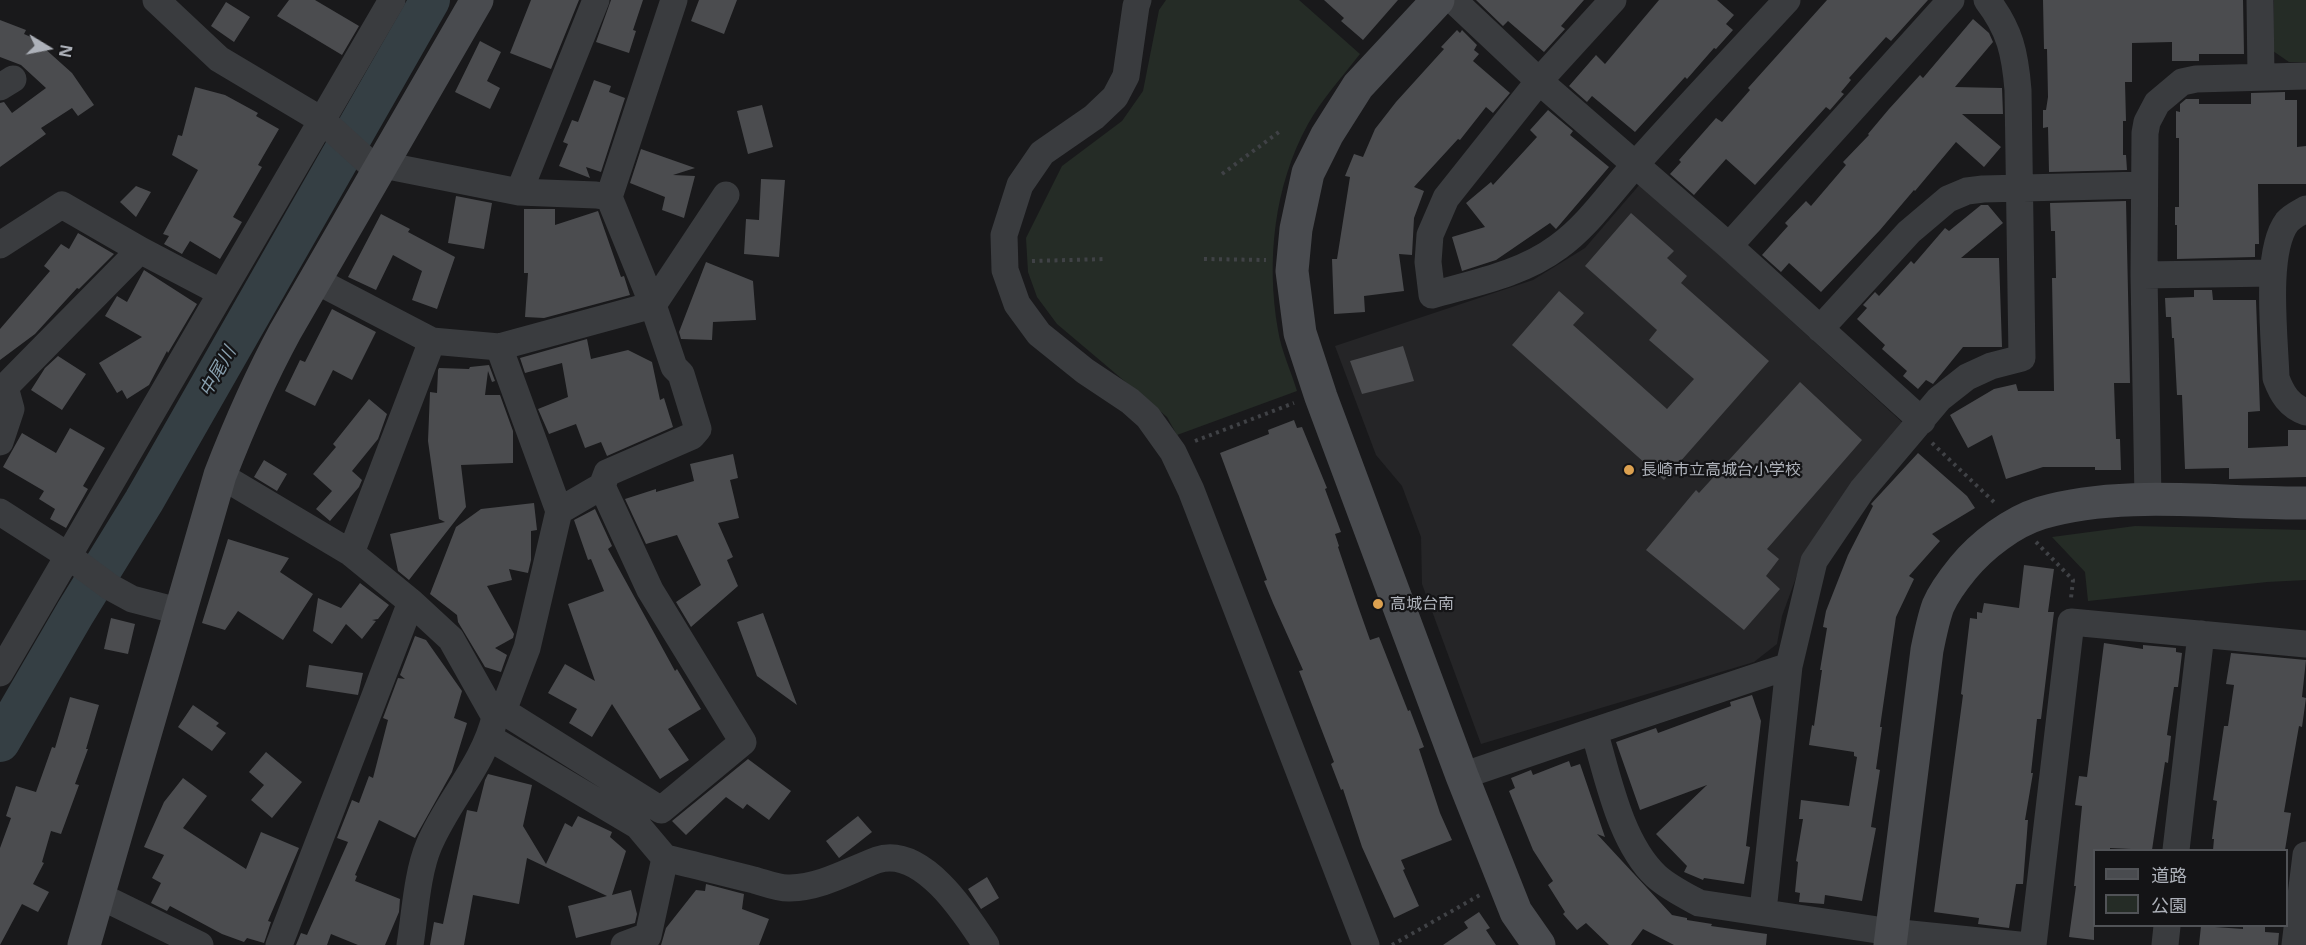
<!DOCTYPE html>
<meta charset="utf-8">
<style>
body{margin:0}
#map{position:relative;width:2306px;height:945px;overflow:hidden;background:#19191b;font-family:"Noto Sans","Noto Sans JP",sans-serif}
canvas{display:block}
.legend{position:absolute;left:2093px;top:849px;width:195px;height:78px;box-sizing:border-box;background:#141416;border:2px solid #515357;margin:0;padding:8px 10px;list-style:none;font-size:18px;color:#adb1b9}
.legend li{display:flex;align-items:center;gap:12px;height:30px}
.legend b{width:30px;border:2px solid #515357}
.north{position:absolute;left:18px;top:18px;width:60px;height:60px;-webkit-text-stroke:4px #141416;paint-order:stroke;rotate:100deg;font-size:16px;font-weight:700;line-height:24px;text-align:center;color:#adb1b9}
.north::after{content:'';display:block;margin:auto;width:21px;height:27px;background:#adb1b9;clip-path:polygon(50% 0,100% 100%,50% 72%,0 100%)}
</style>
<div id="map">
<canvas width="2306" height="945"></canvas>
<ul class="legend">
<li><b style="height:8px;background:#494b4f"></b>道路</li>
<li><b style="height:16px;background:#252c26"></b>公園</li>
</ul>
<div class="north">N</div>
</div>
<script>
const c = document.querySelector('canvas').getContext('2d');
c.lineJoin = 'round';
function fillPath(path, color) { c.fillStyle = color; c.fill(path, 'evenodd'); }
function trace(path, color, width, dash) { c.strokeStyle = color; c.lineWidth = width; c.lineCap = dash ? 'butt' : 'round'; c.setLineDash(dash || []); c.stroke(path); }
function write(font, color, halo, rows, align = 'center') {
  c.font = font + ' "Noto Sans","Noto Sans JP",sans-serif'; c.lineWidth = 4.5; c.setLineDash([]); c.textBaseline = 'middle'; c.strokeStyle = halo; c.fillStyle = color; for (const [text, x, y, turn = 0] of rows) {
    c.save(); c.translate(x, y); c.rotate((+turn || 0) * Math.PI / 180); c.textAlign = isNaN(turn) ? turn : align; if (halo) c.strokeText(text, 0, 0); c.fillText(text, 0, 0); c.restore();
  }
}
fillPath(new Path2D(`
 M1641 183 1904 424 1805 553 1782 616 1777 644 1754 662 1481 744 1422 584 1421 537 1402 486 1376 455 1335 346 1533 280 1585 248Z`), '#252527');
fillPath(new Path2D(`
 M1166 0H1299L1360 54C1342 77 1322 99 1308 124 1274 186 1266 261 1278 330 1281 350 1291 371 1297 391L1177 435 1167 417 1057 324 1037 297 1028 272 1026 238 1062 166 1122 121 1143 91 1159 10Z
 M2274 0H2306V62H2289L2273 51Z
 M2135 526 2306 530V580L2267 582 2088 601 2085 572 2052 537Z`), '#252c26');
trace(new Path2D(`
 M0 742 75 613 144 501 430 0`), '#353f44', 40);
fillPath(new Path2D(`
 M289 0H315L359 26 342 55 277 16Z
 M531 0H579L551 69 510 53Z
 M611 0H643L633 30 636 31 629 53 596 42Z
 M699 0H737L724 34 691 21Z
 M1324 0H1398L1363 40 1341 21 1344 18Z
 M1476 0H1584L1561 26 1565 29 1544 52 1508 21 1503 26Z
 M1659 0H1717L1734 15 1726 24 1733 30 1716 49 1714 48 1687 79 1685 77 1635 132 1592 96 1587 102 1569 86 1596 55 1605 64Z
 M1827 0H1928L1891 41 1886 37 1849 78 1851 80 1841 92 1844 94 1830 110 1826 107 1755 185 1726 159 1694 195 1670 174 1681 162 1679 160 1716 118 1722 122 1750 90 1748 88Z
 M2043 0H2243L2244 54H2199V61H2172V42L2132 43V82H2125L2126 121H2123V155H2126L2127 170 2049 172 2048 127 2043 128V110H2046L2048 97 2047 49H2044Z
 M226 2 250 17 234 42 211 26Z
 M1973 19 1989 33 1993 42 1955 87 2002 88 2003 114H1962L2001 147 1984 167 1956 142 1915 191 1914 190 1880 230 1821 292 1789 263 1781 272 1762 255 1788 226 1785 223 1806 201 1811 206 1846 165 1843 162 1869 135 1868 134 1889 109 1920 75 1923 78Z
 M0 20 26 30 24 34 33 38 72 73 94 105 78 116 72 108 41 128 46 134 0 167V103L4 102 12 113 46 88 21 65 0 57Z
 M1457 30 1460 33 1462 30 1477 45 1474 50 1479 54 1473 61 1510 93 1493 113 1486 107 1460 140 1458 139 1414 187 1424 191 1414 218 1412 255 1399 254 1404 291 1364 296 1365 312 1334 314 1332 259H1337L1350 177 1345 176 1354 154 1363 157 1375 129 1396 102 1444 49 1441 47Z
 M480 41 501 52 487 81 500 88 490 109 455 92Z
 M594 80 611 86 609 92 625 98 601 172 586 167 590 178 559 166 568 144 563 142 572 120 578 122Z
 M195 87 225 95 258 113 256 116 279 129 258 165 262 167 233 217 242 222 220 259 190 241 182 254 164 244 169 236 163 234 198 170 172 155 178 135 182 136Z
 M2285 92V100H2297V147L2306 146V184H2258L2259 244H2255V257L2177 259V225H2175V207H2179V138H2176V111L2180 112V104L2186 99H2199V104H2251V93Z
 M762 105 773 147 748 154 737 111Z
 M1548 110 1573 131 1570 135 1609 167 1556 229 1550 223 1496 260 1462 271 1452 237 1485 227 1466 203 1491 182 1493 185 1537 137 1530 130Z
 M641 149 695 168 673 175 695 176 684 218 662 210 665 197 630 183Z
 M761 179 785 180 779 257 744 254 746 219 759 220Z
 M136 186 151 192 136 217 120 202Z
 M456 196 492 203 484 249 448 243Z
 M2126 201 2130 383H2114L2116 439H2120L2121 470H2095V467H2043L2006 479 1992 435 1968 448 1950 415 1994 389 2016 384 2018 391H2054L2052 278H2056L2055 231H2051L2050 203Z
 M1981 205H1988L2003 223 1961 258H1999L2002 347H1963L1933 384 1926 380 1918 389 1903 376 1907 371 1882 349 1885 345 1857 319 1867 308 1863 305 1875 292 1879 296 1911 261 1914 264 1945 228 1949 231Z
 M524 209H555V225L598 211 621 277 624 276 630 295 544 318 525 317 528 273H524Z
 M1631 213 1674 251 1667 258 1687 276 1681 283 1769 361 1664 480 1512 345 1559 291 1584 313 1573 325 1667 409 1694 379 1649 340 1657 330 1585 266Z
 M381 214 410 229 408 232 455 257 437 309 412 300 422 271 393 255 376 290 348 277Z
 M78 233 114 254 79 289 77 288 35 334 0 360V329L50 271 44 266 61 244 69 249Z
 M706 262 753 281 756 320 713 322 712 340 681 339 679 332Z
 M144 270 197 304 168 353 167 351 149 385 127 399 122 390 117 393 99 363 142 337 105 316 117 296 127 302Z
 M2194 290H2212L2213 300H2256L2260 411 2248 412V448L2288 446V430H2306V477L2229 479V468L2185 469 2182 395H2177L2174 338H2172L2171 317H2166L2165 298 2194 297Z
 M332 309 376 332 352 380 333 370 315 406 285 391 300 360 305 362Z
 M587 339 591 359 628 350 652 362 660 400 664 398 673 427 607 456 601 442 585 448 576 424 549 434 538 409 568 397 562 363 525 373 520 358Z
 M1403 346 1414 381 1362 394 1350 361Z
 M58 356 86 374 62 410 31 390 45 368Z
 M489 365 495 381 492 382 488 371 485 395H500L513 431V463L461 465 466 507 409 580 398 571 390 534 445 522 439 519 428 441 430 392 437 393 438 370 439 368 469 369 470 367Z
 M1800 382 1862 440 1767 549 1779 559 1766 576 1780 589 1744 630 1646 550 1696 490 1699 493Z
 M369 399 387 414 378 439 352 471 362 480 359 487 330 521 316 509 332 491 313 474 336 447 333 444Z
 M1294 420 1297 428 1302 427 1327 488 1325 489 1341 532 1335 534 1339 546 1338 547 1358 606 1370 640 1379 637 1408 711 1410 710 1424 747 1419 749 1440 813 1452 840 1401 860 1405 869 1403 870 1419 906 1394 918 1362 847 1343 789 1341 790 1331 764 1334 762 1299 671 1303 670 1273 603 1264 581 1267 580 1220 453 1269 434 1268 430Z
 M70 428 105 448 83 486 88 489 66 528 50 519 55 509 39 499 44 491 3 467 22 433 56 453Z
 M1918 453 1967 496 1975 508 1932 534 1940 541 1909 576 1914 579 1896 617 1880 727H1882L1876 769 1880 770 1871 827 1876 828 1862 901 1825 895 1824 904 1799 902 1800 893 1795 892 1798 862 1796 861 1803 819H1799L1801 800 1849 806 1857 757 1854 756V752L1809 745 1812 725 1814 726 1822 670H1820L1827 628 1823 627 1826 611 1848 555 1873 506 1871 504Z
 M733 454 738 478 730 480 739 518 718 523 733 557 727 560 738 586 691 627 676 602 701 585 677 535 646 544 625 499 656 489V492L694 481 690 464Z
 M264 460 287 474 277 491 254 477Z
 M534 503 537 530 531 531V560L528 573 509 569 512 580 487 586 514 634 513 638 495 648 507 655 501 672 485 667 458 622 457 615 430 594 456 527 481 509Z
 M595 509 612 546 608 549 675 671 677 669 701 709 668 729 689 760 660 779 612 704 592 737 569 723 577 709 548 693 565 664 595 681 568 604 604 591 591 559 588 560 574 520Z
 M228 539 289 558 280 572 313 594 283 640 238 611 225 630 202 623Z
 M2024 565 2054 569 2048 612H2054L2041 719H2037L2031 773H2033L2025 820H2028L2023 884H2016L2009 928 1978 924 1979 918 1934 912 1963 695 1961 694 1970 618 1977 619V612L1982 613 1984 603 2019 608Z
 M360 583 389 605 378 619 372 620 376 621 362 639 346 624 332 644 313 631 318 598 341 608Z
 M763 613 797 705 757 676 737 622Z
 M111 618 135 624 128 654 104 649Z
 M415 636 426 640 462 691 454 718 467 723 452 772 415 838 379 820 355 875 357 876 355 881 400 899 399 912 385 945H358L331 934 327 945H296L301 933 307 935 348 842 337 838 352 800 359 803 369 776 373 778 388 720 383 718 398 678 405 679 400 675Z
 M2104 643 2143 649V645L2176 648V652L2182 653 2178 687H2174L2167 735 2171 736 2168 763 2165 762 2152 850 2110 848V850H2094V940L2069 937 2076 886H2074L2082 806 2075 805 2079 776 2087 777Z
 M2231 653 2306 660 2302 697 2306 698 2302 727 2299 726 2284 812 2291 813 2285 850H2213L2214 839H2212L2217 801 2213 800 2224 726H2228L2234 685 2226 684Z
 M309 665 363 673 358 695 306 687Z
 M1752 695 1761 721 1746 846 1750 847 1744 884 1704 878 1703 880 1684 872 1687 866 1656 834 1707 785 1640 810 1616 742 1656 728 1658 733 1731 706 1730 702Z
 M70 697 99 705 86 749H88L75 784 79 785 61 834 51 831 42 862 44 863 33 884 49 892 38 912 22 904 0 945V848L11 818 6 816 16 786 36 792 52 747 55 748Z
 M193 705 219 723 216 726 226 733 212 751 178 727Z
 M266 752 302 782 272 818 251 800 264 785 249 772Z
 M748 759 791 791 769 820 747 804 743 809 726 797 686 835 672 821Z
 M1569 761 1571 767 1580 764 1605 837 1597 834 1672 915 1687 918V920L1712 924 1711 926 1767 934 1766 945H1674L1643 929 1631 945H1609L1586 923 1577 930 1563 914 1565 912 1548 885 1553 881 1533 850 1509 791 1515 788 1511 778 1531 770 1533 775Z
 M488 774 532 785 523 826 546 864 565 823 572 827 578 816 612 832 610 837 626 851 612 895 631 890 637 914 635 923 576 938 568 906 607 896 527 858 519 904 473 895 464 945H430L434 922 443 924 467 810 477 812 485 780Z
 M183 778 207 796 183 828 246 869 261 832 299 848 268 921 271 922 264 943 247 938 244 942 222 934 170 906 167 911 151 903 161 883 152 878 164 855 144 847 164 802Z
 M858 816 872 832 839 858 826 841Z
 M987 877 999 898 981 909 968 889Z
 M706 884 744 894 742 909 769 919 759 945H661L666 928 696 890 705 891Z
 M1479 912 1490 928 1486 930 1496 945H1443L1468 928 1464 922Z
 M2201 926 2243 929V926H2265V932L2279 933 2278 945H2199Z`), '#4b4c4f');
trace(new Path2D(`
 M1222 174 1279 132
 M1204 259 1266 260
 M1032 261 1106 259
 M1195 441 1294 403
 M1932 443 1996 504
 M2036 542 2073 580 2071 598
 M1392 945 1480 895`), '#404246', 4, [3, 4.5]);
trace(new Path2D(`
 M156 0 219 59 323 121 368 162 519 192 596 195 609 197
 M1138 0 1136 6 1126 76 1115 97 1094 117 1042 153 1020 185 1004 235 1005 270 1017 304 1039 334 1085 371 1130 401 1148 417 1173 452 1191 490 1366 945
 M1453 0 1539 81 1729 246 1922 421
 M1613 0 1539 81 1446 198 1430 235 1428 262 1432 295C1474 283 1522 274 1558 247 1589 225 1611 191 1636 164 1685 109 1736 55 1787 0
 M2260 0 2261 76
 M0 87 13 79
 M519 192 596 0
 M2306 209C2299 213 2292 216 2287 222 2264 253 2275 339 2276 378 2282 394 2289 406 2306 412
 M0 245 62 205 140 250 220 292
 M1729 246 1951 0
 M2144 275 2273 273
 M315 280 432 341 499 347 653 305 726 195
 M1820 329 1909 232 1948 199 1967 191 1983 189 2144 185
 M0 442 11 409 5 387 140 250
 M220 475 351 553 411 602 451 639 495 717
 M2148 499 2144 275 2145 133 2147 122 2157 103 2182 82 2196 79 2306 76
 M559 511 602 486 607 473 692 436 698 429 681 374 674 367 653 305 609 197 674 0
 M0 512 67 555 110 587 132 599 182 612
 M351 553 432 341
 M1789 666 1594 731C1608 777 1620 842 1656 876 1668 887 1684 895 1699 903L1891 932 2019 945
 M0 673 392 0
 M503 711 661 810 743 742 650 590 602 486
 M490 738 638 826 665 858 648 936 624 945
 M1462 776 1594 731
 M2176 850 2201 634
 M665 858C695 865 725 873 754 880 765 883 779 889 790 888 822 887 848 871 877 860 922 845 966 914 986 945
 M98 895 200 945
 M1763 911 1789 666 1814 561 1862 490 1939 399 1967 377 1991 366 2022 358 2018 90C2015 53 2010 30 1987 0
 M279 945 411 602
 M410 945C415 914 417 873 429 845 448 800 484 764 495 717L503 711 527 648 559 511 499 347
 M2033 945 2071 622 2306 644
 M2165 945 2167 926
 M2295 945 2306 855`), '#3a3c3f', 27);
trace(new Path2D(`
 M1438 0 1358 86 1327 135 1308 173 1296 229 1292 271 1300 333 1321 397 1462 776 1516 912 1539 945
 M84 945 220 475C239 426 260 378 285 332L477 0
 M1890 945 1927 650C1930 635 1933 620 1938 606 1944 592 1954 579 1963 568 1982 545 2012 522 2041 513 2122 489 2222 504 2306 503`), '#494b4f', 33);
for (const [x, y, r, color] of [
 [1629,470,6,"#dca150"],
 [1378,604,6,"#dca150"]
]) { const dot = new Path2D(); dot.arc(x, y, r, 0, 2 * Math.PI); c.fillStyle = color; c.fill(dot); trace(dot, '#141416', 2); }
write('16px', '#adb1b9', '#141416', [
 ["長崎市立高城台小学校",1641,470],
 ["高城台南",1390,604]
], 'left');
write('italic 18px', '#89a0af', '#141416', [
 ["中尾川",218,372,-60]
]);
</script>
